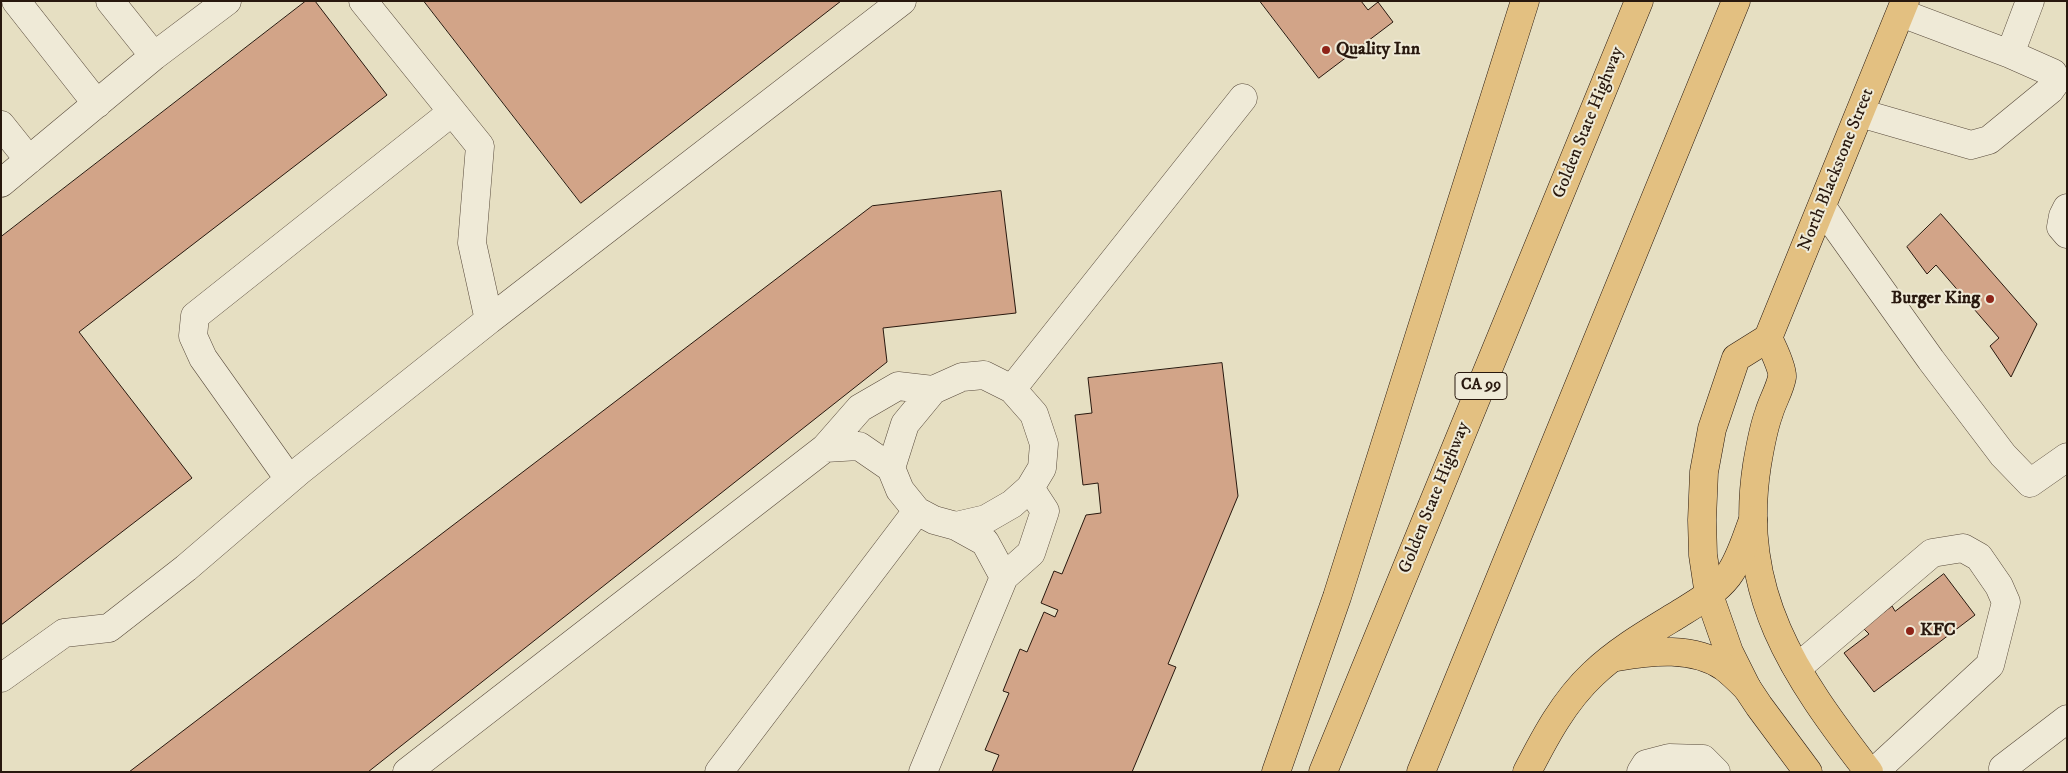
<!DOCTYPE html>
<style>
body{margin:0}
#map{position:relative;width:2068px;height:773px;overflow:hidden;background:#e6dfc2;font-family:"IM FELL DW Pica",serif}
canvas{display:block}
.frame{position:absolute;inset:0;border:2px solid #28180e;pointer-events:none}
</style>
<div id="map">
<canvas width="2068" height="773"></canvas>
<div class="frame"></div>
</div>
<script>
const c = document.querySelector('canvas').getContext('2d');
c.lineJoin = 'round';
function fillPath(path, color) { c.fillStyle = color; c.fill(path, 'evenodd'); }
function trace(path, color, width, dash) { c.strokeStyle = color; c.lineWidth = width; c.lineCap = dash ? 'butt' : 'round'; c.setLineDash(dash || []); c.stroke(path); }
function write(font, color, halo, rows, align = 'center') {
  c.font = font + ' "IM FELL DW Pica",serif'; c.lineWidth = 4; c.setLineDash([]); c.textBaseline = 'middle'; c.strokeStyle = halo; c.fillStyle = color; for (const [text, x, y, turn = 0] of rows) {
    c.save(); c.translate(x, y); c.rotate((+turn || 0) * Math.PI / 180); c.textAlign = isNaN(turn) ? turn : align; if (halo) c.strokeText(text, 0, 0); c.fillText(text, 0, 0); c.restore();
  }
}
const building = new Path2D(`
 M306 1H315L387 95 79 332 192 478 1 625V237Z
 M424 1H841L581 203Z
 M1260 1H1361L1368 10 1378 2 1393 22 1319 78Z
 M1001 191 1016 313 883 328 887 362 368 772H129L872 206Z
 M1941 214 2037 324 2011 377 1990 346 1999 338 1936 265 1927 274 1907 247Z
 M1222 363 1238 496 1168 664 1176 667 1132 772H992L999 755 985 750 1009 693 1003 691 1020 649 1027 652 1044 612 1055 617 1058 610 1041 603 1054 571 1062 574 1086 515 1101 513 1098 483 1083 485 1075 415 1092 413 1088 378Z
 M1944 574 1975 615 1874 692 1844 653 1869 634 1863 628 1892 606 1895 611Z`);
fillPath(building, '#d2a488');
trace(building, '#28180e', 1);
const minor = new Path2D(`
 M16 1 97 104
 M110 1 154 56
 M1901 13 2010 54 2030 1
 M1860 113 1971 145 1989 140 2050 90 2055 83 2053 73 2010 54
 M1 125 29 160
 M1 183 154 56 227 1
 M1822 207 1931 360 2003 455 2030 483 2067 457
 M2067 208 2063 216 2061 227 2067 234
 M489 320 902 1
 M984 375 1012 389 1034 414 1044 444 1042 468 1030 488 1012 504 986 519 956 526 934 520 917 511 900 490 891 468 905 424 933 390 962 377Z
 M1012 389 1243 98
 M825 448 859 446 891 468
 M289 479 203 358 193 336 195 316 452 112
 M956 526 985 542 1004 577
 M1797 668 1932 553 1963 548 1979 557 1999 586 2006 602 1990 665 1874 772
 M1 678 64 633 109 628 186 568 298 472 489 320 472 243 480 146 363 1
 M407 772 825 448 860 408 898 386 933 390
 M719 772 917 511
 M923 772 1004 577 1031 553 1045 511 1030 488
 M1641 772 1646 764 1669 758 1703 759 1716 772
 M2006 772 2003 768 2067 719`);
const major = new Path2D(`
 M1768 338C1772 346 1783 369 1782 377 1780 389 1772 402 1769 413 1763 429 1760 447 1757 465 1737 593 1794 675 1869 772
 M1808 772 1759 706 1747 688 1729 652 1709 595 1703 555 1702 520 1704 472 1712 429 1736 358 1768 338 1905 1`);
const highway = new Path2D(`
 M1617 657C1652 651 1693 646 1724 667 1732 673 1740 681 1747 688
 M1276 772 1337 597 1525 1
 M1323 772 1639 1
 M1421 772 1736 1
 M1527 772C1545 737 1564 701 1593 674 1617 651 1646 634 1674 617 1693 605 1714 594 1728 576 1740 560 1746 538 1753 520`);
trace(minor, '#584a3b', 29);
trace(major, '#28180e', 29);
trace(highway, '#28180e', 29);
trace(minor, '#efead7', 28);
trace(major, '#e3c081', 28);
trace(highway, '#e3c081', 28);
for (const [x, y, r, color] of [
 [1326,50,5,"#8f2418"],
 [1990,299,5,"#8f2418"],
 [1910,631,5,"#8f2418"]
]) { const dot = new Path2D(); dot.arc(x, y, r, 0, 2 * Math.PI); c.fillStyle = color; c.fill(dot); trace(dot, '#efead7', 2); }
for (const [x, y, w] of [
 [1481,386,52]
]) { const box = new Path2D(); box.roundRect(x - w / 2, y - 13.5, w, 27, 4); c.fillStyle = '#efead7'; c.fill(box); trace(box, '#28180e', 1); }
write('bold 16px', '#28180e', null, [
 ["CA 99",1481,386]
]);
write('bold 18px', '#28180e', '#efead7', [
 ["Quality Inn",1336,50],
 ["Burger King",1980,299,"right"],
 ["KFC",1920,631]
], 'left');
write('18px', '#28180e', '#efead7', [
 ["Golden State Highway",1589,123,-68],
 ["North Blackstone Street",1837,170,-68],
 ["Golden State Highway",1435,498,-68]
]);
</script>
